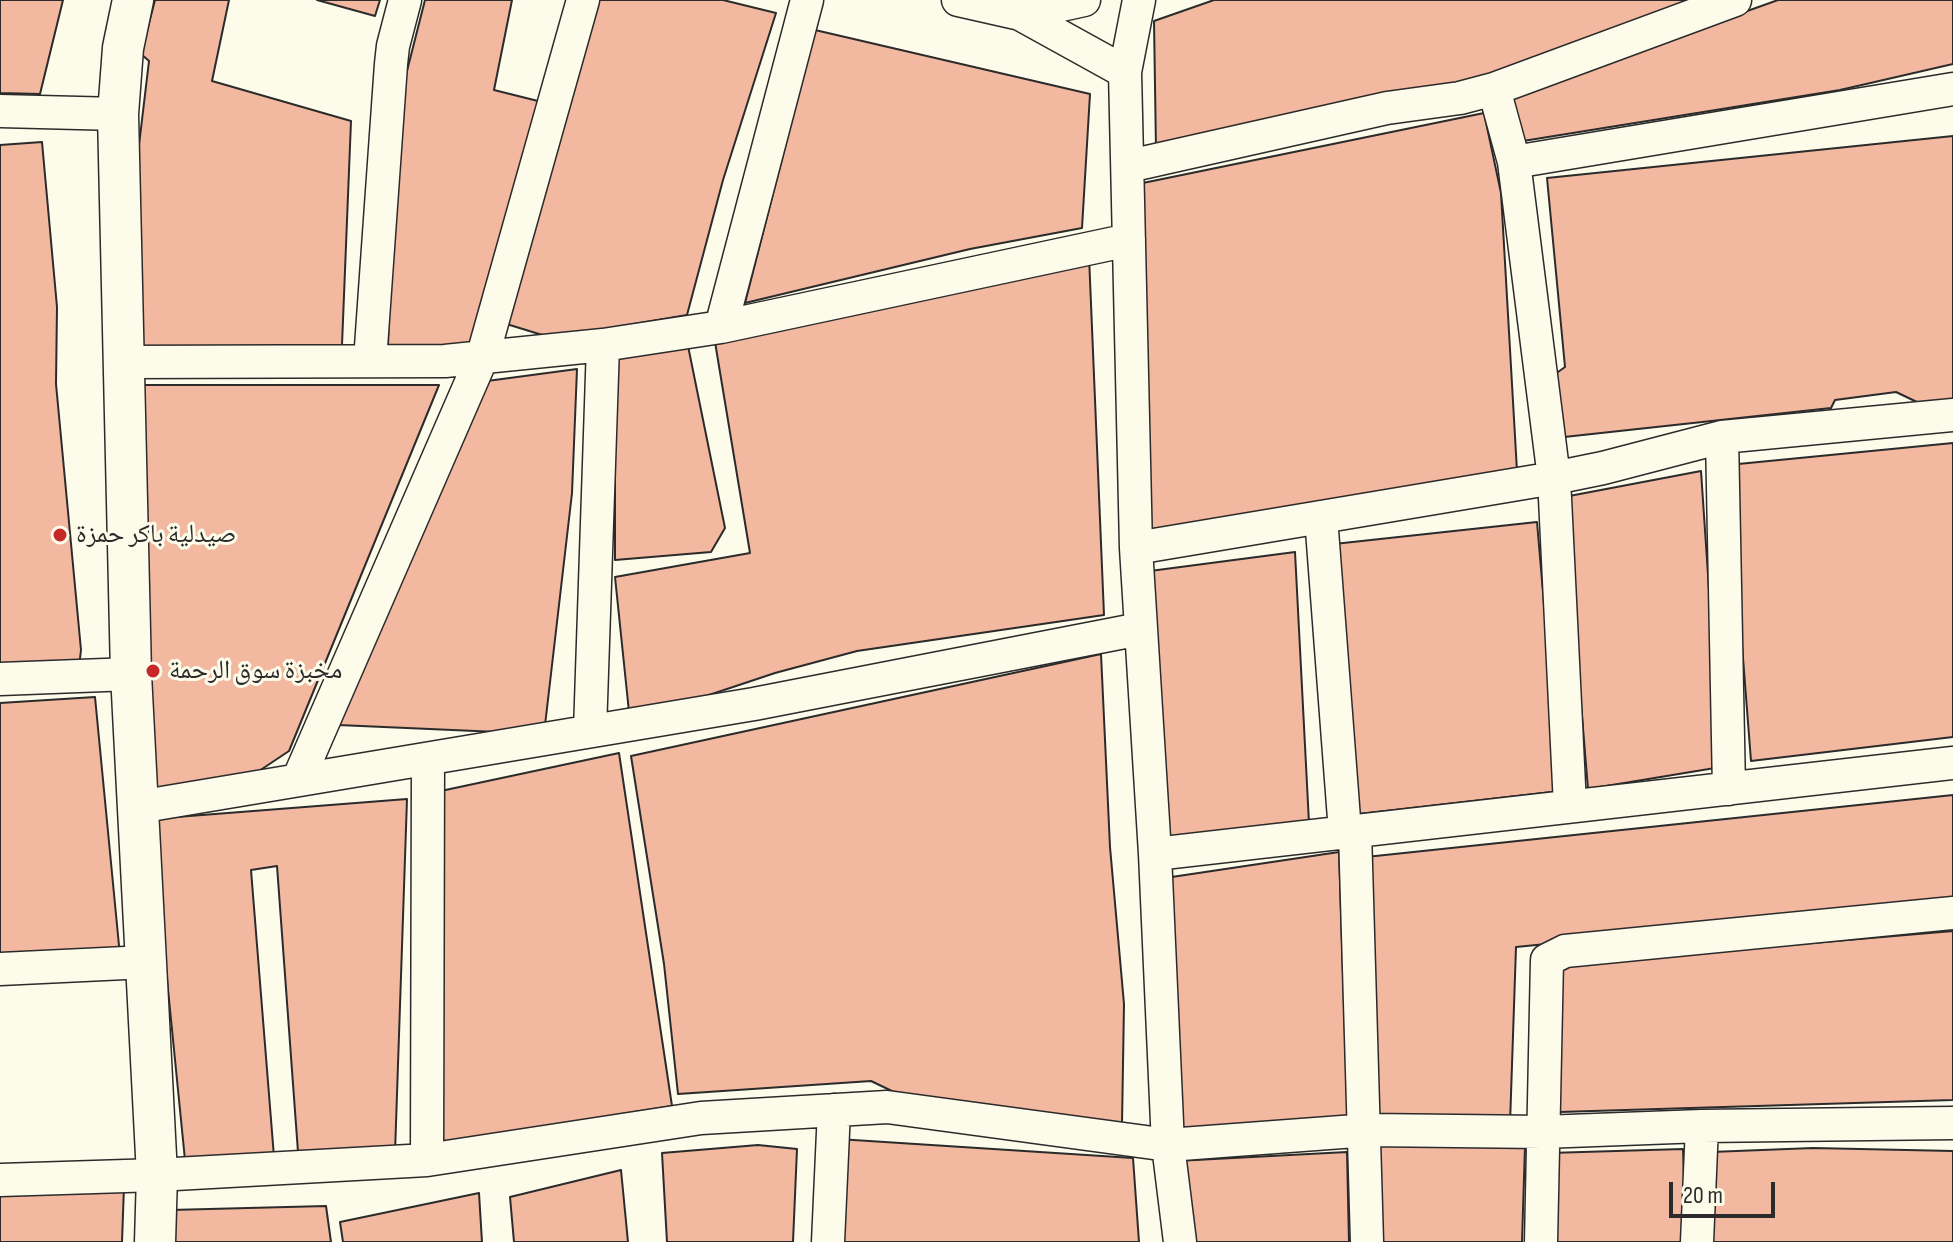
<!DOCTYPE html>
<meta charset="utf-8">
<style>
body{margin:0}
#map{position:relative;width:1953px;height:1242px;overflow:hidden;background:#fdfbea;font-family:"Sofia Sans Condensed",sans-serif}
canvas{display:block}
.scale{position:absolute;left:1669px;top:1182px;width:106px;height:36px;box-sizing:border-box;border:4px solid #2b2b2b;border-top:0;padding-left:10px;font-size:24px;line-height:28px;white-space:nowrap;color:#2b2b2b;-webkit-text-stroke:6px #fdfbea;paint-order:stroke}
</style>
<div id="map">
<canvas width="1953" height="1242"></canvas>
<div class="scale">20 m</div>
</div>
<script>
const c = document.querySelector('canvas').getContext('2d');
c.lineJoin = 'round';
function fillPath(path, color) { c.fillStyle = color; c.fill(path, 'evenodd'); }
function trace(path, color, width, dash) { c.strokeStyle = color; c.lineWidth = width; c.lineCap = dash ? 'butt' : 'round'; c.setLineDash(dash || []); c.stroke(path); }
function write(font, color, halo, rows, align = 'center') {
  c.font = font + ' "Sofia Sans Condensed","Noto Naskh Arabic",sans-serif'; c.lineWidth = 6; c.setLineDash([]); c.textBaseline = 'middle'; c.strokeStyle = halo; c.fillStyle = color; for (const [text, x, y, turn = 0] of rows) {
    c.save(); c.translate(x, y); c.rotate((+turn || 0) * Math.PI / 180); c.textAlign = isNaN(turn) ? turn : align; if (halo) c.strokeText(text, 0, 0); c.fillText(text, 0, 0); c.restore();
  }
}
const building = new Path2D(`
 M0 0H63L40 94 0 93Z
 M155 0H229L212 81 351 121 342 345 131 350 127 246 149 61 141 54Z
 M317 0H380L375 16Z
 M425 0H512L494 90 542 102 475 344 388 348 393 126Z
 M592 0H723L776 13 723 180 687 315 552 338 500 322Z
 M1214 0H1707L1466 89 1156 150 1154 21Z
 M1778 0H1953V64L1840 90 1523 141 1512 95Z
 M815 30 1090 94 1082 228 970 249 745 303Z
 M1484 113 1501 193 1517 471 1146 533 1138 184Z
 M1953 136V400L1919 403 1896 392 1835 400 1831 408 1555 438 1551 377 1565 367 1547 178Z
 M42 142 57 307 56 384 81 650 79 667 0 674V145Z
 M1089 256 1104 615 857 651 775 673 664 710 629 712 615 577 750 553 714 336Z
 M687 341 725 528 711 552 615 560V360Z
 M577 369 572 493 544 734 338 725 487 381Z
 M140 385H439L289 751 250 777 149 789Z
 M1953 443V737L1751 761 1728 465Z
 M1701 471 1721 767 1588 789 1564 497Z
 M1537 522 1560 791 1350 815 1334 544Z
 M1295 552 1309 823 1161 840 1150 571Z
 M1101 654 1110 847 1124 1004 1122 1124 1032 1122 991 1105 896 1093 871 1081 678 1094 664 964 631 756Z
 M95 697 120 956 0 962V703Z
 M619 753 672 1106 435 1144 436 792Z
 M1953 795V904L1516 947 1510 1124 1368 1121 1366 857Z
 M407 799 395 1153 298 1152 277 866 251 870 274 1157 185 1160 151 819Z
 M1339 852 1348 1127 1182 1136 1165 878Z
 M1953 931V1100L1560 1112 1554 965Z
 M838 1139 1133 1158 1139 1242H837Z
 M758 1145 797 1149 793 1242H667L662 1153Z
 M1375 1145 1525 1146 1522 1242H1376Z
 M1813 1148 1953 1151V1242H1711V1152Z
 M1683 1149 1686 1242H1549V1153Z
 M1347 1152 1349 1242H1184L1176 1161Z
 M621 1170 628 1242H514L510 1197Z
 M124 1186 122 1242H0V1194Z
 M479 1193 482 1242H343L340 1222Z
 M326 1206 331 1242H161L170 1210Z`);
fillPath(building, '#f2b8a0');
trace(building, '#2b2b2b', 2);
const minor = new Path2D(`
 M958 0 1020 14 1125 72
 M1139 0 1125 72 1136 548 1155 854 1168 1145 1180 1242
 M1020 14 1084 0
 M0 111 118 114
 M1514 162 1953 89
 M1129 166 1387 108 1460 98 1494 89 1735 0
 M721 327 807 0
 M370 361 391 64 393 46 405 0
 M123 362 445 361 603 345 721 327 1129 240
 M1722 437 1729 789
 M1321 517 1345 832
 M1136 548 1554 478 1514 162 1494 89
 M0 679 131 674
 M590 731 603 345
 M298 780 483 355 583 0
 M1570 806 1554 478 1603 468 1722 437 1953 415
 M138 807 754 704 1140 629
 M1355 831 1367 1242
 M1155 854 1953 763
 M0 969 146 962
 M427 1160 428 759
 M0 1180 157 1175 427 1160 701 1118 887 1107 1168 1145 1369 1130 1542 1132 1702 1126 1953 1123
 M828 1242 834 1110
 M1541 1242 1547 960 1565 951 1953 913
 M1697 1242 1702 1126`);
const tertiary = new Path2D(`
 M133 0 123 48 118 114 131 674 157 1175 155 1242`);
trace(minor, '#2b2b2b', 35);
trace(tertiary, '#2b2b2b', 43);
trace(minor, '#fdfbea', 32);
trace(tertiary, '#fdfbea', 40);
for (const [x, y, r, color] of [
 [60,535,8,"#c62828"],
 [153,671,8,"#c62828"]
]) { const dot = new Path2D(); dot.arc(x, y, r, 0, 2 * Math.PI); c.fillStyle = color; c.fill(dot); trace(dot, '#fdfbea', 3); }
write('26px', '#2b2b2b', '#fdfbea', [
 ["صيدلية باكر حمزة",76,535],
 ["مخبزة سوق الرحمة",169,671]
], 'left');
</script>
